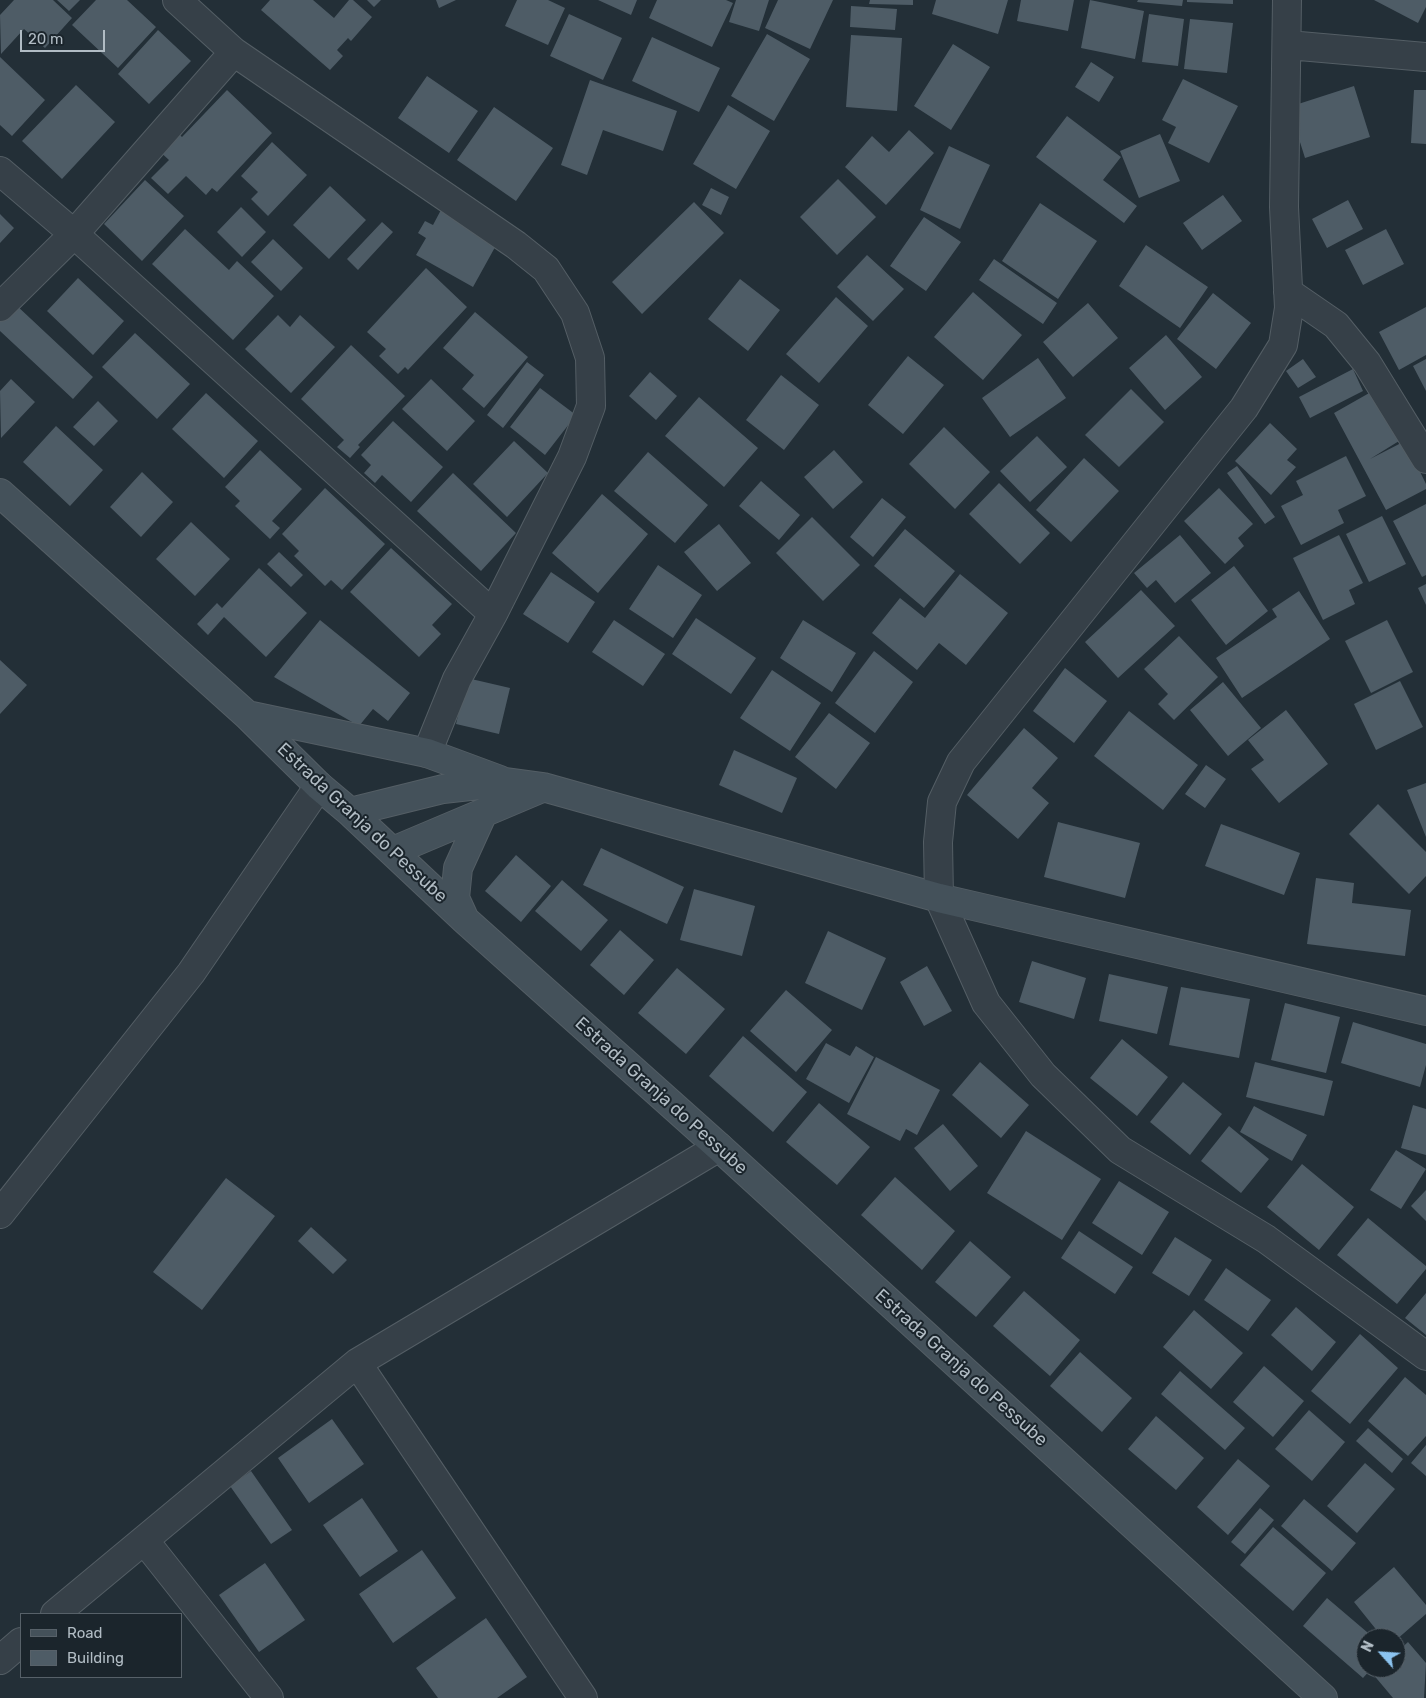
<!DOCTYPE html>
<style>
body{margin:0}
#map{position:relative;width:1426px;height:1698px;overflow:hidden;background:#232f37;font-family:Rubik,sans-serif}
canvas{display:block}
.legend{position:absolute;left:20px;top:1613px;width:162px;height:65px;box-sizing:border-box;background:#1b252c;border:1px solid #576169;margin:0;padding:6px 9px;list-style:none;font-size:15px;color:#b1bcc4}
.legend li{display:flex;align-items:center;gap:10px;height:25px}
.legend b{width:25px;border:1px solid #576169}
.north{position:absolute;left:1356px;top:1628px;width:50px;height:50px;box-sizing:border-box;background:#1b252c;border:1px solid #576169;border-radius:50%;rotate:296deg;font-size:14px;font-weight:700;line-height:20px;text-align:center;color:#b1bcc4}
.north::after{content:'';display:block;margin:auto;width:18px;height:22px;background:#8bc3ef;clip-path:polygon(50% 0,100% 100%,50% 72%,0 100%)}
.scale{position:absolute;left:20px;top:30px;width:85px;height:22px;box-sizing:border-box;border:2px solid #b1bcc4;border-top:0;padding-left:6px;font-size:15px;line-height:18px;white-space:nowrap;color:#b1bcc4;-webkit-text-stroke:4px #1b252c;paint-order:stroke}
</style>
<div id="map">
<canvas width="1426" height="1698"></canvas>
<ul class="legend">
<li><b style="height:6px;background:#44515a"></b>Road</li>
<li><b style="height:14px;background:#4e5c66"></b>Building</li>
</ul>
<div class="north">N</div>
<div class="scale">20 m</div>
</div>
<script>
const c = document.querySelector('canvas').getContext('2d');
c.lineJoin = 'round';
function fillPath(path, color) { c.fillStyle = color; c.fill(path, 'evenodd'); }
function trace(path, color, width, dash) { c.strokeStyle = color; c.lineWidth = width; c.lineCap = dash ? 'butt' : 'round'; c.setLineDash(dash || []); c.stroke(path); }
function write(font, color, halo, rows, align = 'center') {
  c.font = font + ' Rubik,sans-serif'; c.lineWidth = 4; c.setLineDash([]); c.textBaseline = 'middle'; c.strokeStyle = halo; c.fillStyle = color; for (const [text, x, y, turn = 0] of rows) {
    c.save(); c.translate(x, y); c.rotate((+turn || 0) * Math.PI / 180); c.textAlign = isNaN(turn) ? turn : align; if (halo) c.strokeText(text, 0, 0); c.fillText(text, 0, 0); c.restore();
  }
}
fillPath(new Path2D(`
 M14 0H53L72 18 45 48 24 29 1 54 0 15Z
 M57 0H80L69 11Z
 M96 0H127L156 27 118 68 72 25Z
 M270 0H313L334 18 349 0H353L372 17 351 41 348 38 337 50 343 56 330 70 261 10Z
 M367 0H381L374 7Z
 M436 0H456L439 8Z
 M517 0H548L565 8 548 45 505 26Z
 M598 0H637L631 15Z
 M657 0H726L733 3 712 47 649 18Z
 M736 0H769L759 31 729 22Z
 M778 0H833L810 49 765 28Z
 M870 0H913V5L869 4Z
 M936 0H1008L998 34 932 14Z
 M1021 0H1074L1068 31 1017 21Z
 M1090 0 1144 11 1135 59 1081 48Z
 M1138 0H1183L1182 6 1137 2Z
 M1187 0H1233V4L1187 2Z
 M1374 0H1426V7L1418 23Z
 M851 6 897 9 895 30 850 27Z
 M569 14 622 38 603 80 550 56Z
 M1149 14 1184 19 1178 66 1142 62Z
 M1190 19 1233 23 1227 73 1184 69Z
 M158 30 191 61 149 104 118 74Z
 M767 34 810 59 774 121 731 96Z
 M851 35 902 38 897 111 846 107Z
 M652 37 720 68 699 112 632 81Z
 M953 44 990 67 951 130 914 106Z
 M0 57 45 100 12 136 0 125Z
 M1091 62 1114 77 1099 102 1075 87Z
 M427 76 478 111 449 153 398 118Z
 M1183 79 1238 106 1209 163 1168 143 1176 127 1162 120Z
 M590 80 677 111 663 151 603 130 587 175 561 165Z
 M76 85 115 122 62 179 22 141Z
 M1354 86 1370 137 1305 158 1289 107Z
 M227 90 272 133 217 192 212 188 206 195 186 176 168 194 151 178 169 160 157 149 175 130 182 137Z
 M1414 90H1426V144L1411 143Z
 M728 105 770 131 736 189 693 164Z
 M494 107 553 148 516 201 457 160Z
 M1067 116 1121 157 1103 180 1137 206 1124 223 1036 157Z
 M909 130 934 153 886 205 845 167 872 136 889 152Z
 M1160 134 1180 181 1139 198 1120 151Z
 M272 142 307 175 268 216 251 199 258 192 241 176Z
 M949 146 990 165 960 229 920 210Z
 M838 179 876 217 837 255 800 217Z
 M145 180 184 216 142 261 104 224Z
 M330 186 366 220 329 259 293 225Z
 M711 188 729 197 721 215 702 205Z
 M1223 195 1242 221 1202 250 1183 223Z
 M1348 200 1363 229 1327 248 1312 219Z
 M694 202 724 233 642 314 612 282Z
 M1040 203 1097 241 1058 299 1002 261Z
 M241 207 266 232 242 257 217 232Z
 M442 208 499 240 473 287 416 255 426 238 418 233 425 221 433 225Z
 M0 214 14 228 0 243Z
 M924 217 961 242 926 291 890 266Z
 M382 222 393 232 358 270 347 259Z
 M185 229 229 270 237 261 274 296 233 340 152 264Z
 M1386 229 1404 264 1363 285 1345 250Z
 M273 239 303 268 281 291 251 262Z
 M1146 245 1208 287 1180 328 1119 286Z
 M867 255 904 289 873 321 837 287Z
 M994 259 1057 303 1043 324 979 280Z
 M426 268 467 307 408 370 405 367 398 374 379 356 386 349 367 332Z
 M78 278 124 321 93 355 47 311Z
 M740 279 780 310 748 351 708 319Z
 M973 292 1022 335 983 380 934 337Z
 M1213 293 1251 323 1216 369 1177 339Z
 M836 297 868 326 819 383 786 354Z
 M1088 303 1118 338 1073 377 1043 342Z
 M15 304 93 377 73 399 0 331V319Z
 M1426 307V355L1399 370 1379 332Z
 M475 312 528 357 484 408 462 389 474 375 443 348Z
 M278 315 290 327 300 315 335 347 291 393 245 349Z
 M135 333 190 384 157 419 102 367Z
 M1166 335 1202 377 1165 410 1129 368Z
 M351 345 405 396 358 445 360 447 350 458 337 447 344 440 301 399Z
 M908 356 944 385 903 434 868 405Z
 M1038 358 1066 398 1010 437 982 398Z
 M1303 359 1316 377 1298 388 1286 371Z
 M1426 359V391L1413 366Z
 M527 362 544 375 503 428 487 415Z
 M1353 369 1363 391 1310 418 1299 397Z
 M650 372 677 396 656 420 629 396Z
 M781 375 819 405 784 450 746 420Z
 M11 379 35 402 1 438 0 391Z
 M431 379 475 421 447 451 402 409Z
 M540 388 576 415 545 455 510 427Z
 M1131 389 1164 422 1119 467 1085 435Z
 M1371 392 1399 441 1370 459 1405 441 1426 484V489L1386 510 1334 413Z
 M206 393 258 441 224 478 172 429Z
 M699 397 758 448 724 487 665 436Z
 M98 401 118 421 94 446 73 427Z
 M393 421 443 467 411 502 382 475 375 483 364 473 371 465 361 455Z
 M1270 423 1297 449 1287 460 1296 467 1271 495 1235 461Z
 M56 426 103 470 70 506 23 462Z
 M944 427 990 472 955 509 909 464Z
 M1037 436 1067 467 1030 502 1000 471Z
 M514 441 548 473 507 517 473 484Z
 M260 450 302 489 272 521 280 528 270 539 235 506 240 501 225 487Z
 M834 450 863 482 833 509 804 477Z
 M648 452 708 505 675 543 614 491Z
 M1346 456 1366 496 1338 510 1344 523 1301 545 1281 506 1303 495 1296 481Z
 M1084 458 1119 491 1071 542 1036 510Z
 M1237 466 1275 517 1265 524 1227 473Z
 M142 472 173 502 141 537 110 507Z
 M453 473 516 533 481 571 417 511Z
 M761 481 800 515 779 540 739 506Z
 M999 483 1050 533 1020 564 969 514Z
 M325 488 385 544 342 590 331 580 325 586 294 556 299 551 282 534Z
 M1219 488 1253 524 1238 538 1244 546 1225 564 1184 521Z
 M602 494 648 534 598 593 552 553Z
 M882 498 906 517 873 557 850 537Z
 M1426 504V575L1422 577 1393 521Z
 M1382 516 1406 564 1369 582 1346 534Z
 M812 517 860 565 823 601 776 553Z
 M191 522 230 559 195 596 156 559Z
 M719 524 751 563 717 591 684 552Z
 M905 529 955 571 924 608 874 566Z
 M1180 535 1211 573 1175 603 1156 580 1147 588 1134 573Z
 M1339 535 1363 583 1349 590 1355 604 1323 620 1293 558Z
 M391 548 452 604 432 625 441 634 419 657 350 592Z
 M279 552 303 575 291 587 267 564Z
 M658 565 702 595 673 638 629 609Z
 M1234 566 1268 611 1226 645 1191 600Z
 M259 568 307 613 266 657 224 617 208 635 197 624 217 603 222 608Z
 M551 572 595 602 568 643 523 614Z
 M960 574 1008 613 966 665 939 643 917 670 872 633 900 598 925 618Z
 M1426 584V605L1418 588Z
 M1141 590 1175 626 1118 678 1085 642Z
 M1299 591 1330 639 1242 698 1216 658 1277 617 1272 609Z
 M696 618 756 658 731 694 672 654Z
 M320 620 410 693 388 721 373 709 359 726 274 677Z
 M614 620 665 654 643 686 592 652Z
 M803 620 856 653 832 692 780 658Z
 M1387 620 1413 672 1371 693 1345 641Z
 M1179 636 1218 677 1174 720 1158 704 1168 694 1144 669Z
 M874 651 913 682 875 733 835 703Z
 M0 660 27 685 0 714Z
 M1065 668 1107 701 1074 743 1033 711Z
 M772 670 821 703 790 751 740 718Z
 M467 678 510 688 499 734 456 724Z
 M1400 681 1423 727 1376 750 1354 704Z
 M1223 682 1261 728 1228 756 1190 710Z
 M1286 710 1328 764 1279 803 1251 769 1264 760 1248 740Z
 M1129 711 1198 765 1163 810 1094 756Z
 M829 713 870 743 836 789 795 757Z
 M1024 728 1058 758 1032 788 1049 803 1018 839 967 795Z
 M734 750 797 778 782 813 719 785Z
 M1206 765 1226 779 1205 808 1185 794Z
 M1426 783V837L1407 790Z
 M1378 804 1426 852V876L1409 894 1349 834Z
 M1058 822 1140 843 1125 898 1044 877Z
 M1221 824 1300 853 1284 895 1205 866Z
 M601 848 684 887 667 924 583 885Z
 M516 855 551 886 521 922 485 891Z
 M1316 878 1354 883 1352 903 1411 910 1405 956 1307 944Z
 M562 880 608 920 581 951 535 911Z
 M694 889 755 906 742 956 680 940Z
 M620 930 654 960 624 995 590 965Z
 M828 931 886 958 862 1010 805 983Z
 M1032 961 1086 978 1074 1019 1019 1002Z
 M927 966 952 1011 924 1026 900 982Z
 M677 968 725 1009 686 1054 638 1013Z
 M1109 974 1168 987 1157 1034 1099 1021Z
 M1181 987 1250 999 1239 1058 1169 1045Z
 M786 990 832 1030 796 1072 750 1031Z
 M1285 1003 1340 1017 1326 1073 1271 1060Z
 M1353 1022 1426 1044V1065L1420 1087 1341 1063Z
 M743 1036 807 1092 773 1132 709 1076Z
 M1122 1039 1168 1077 1137 1116 1090 1078Z
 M826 1043 850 1056 856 1046 874 1057 849 1103 806 1079Z
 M876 1057 940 1090 917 1135 906 1129 900 1141 847 1114Z
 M980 1062 1029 1105 1001 1138 952 1095Z
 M1255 1062 1333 1081 1324 1116 1246 1097Z
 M1183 1082 1222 1114 1190 1155 1150 1122Z
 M819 1103 870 1147 837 1185 786 1142Z
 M1413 1105 1426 1109V1155L1401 1148Z
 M1254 1106 1307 1135 1292 1161 1240 1132Z
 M943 1124 978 1166 950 1191 914 1148Z
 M1229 1126 1269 1159 1241 1193 1201 1161Z
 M1026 1131 1101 1179 1062 1240 987 1193Z
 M1396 1150 1426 1169 1401 1209 1370 1190Z
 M1302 1164 1354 1207 1319 1250 1267 1207Z
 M895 1177 955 1231 922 1270 861 1215Z
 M226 1178 275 1216 202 1310 153 1272Z
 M1119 1181 1169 1212 1142 1255 1092 1223Z
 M1426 1190V1221L1411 1206Z
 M1368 1218 1426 1266V1269L1397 1304 1337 1255Z
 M311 1227 347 1260 333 1274 298 1241Z
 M1079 1231 1133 1267 1115 1294 1061 1258Z
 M1175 1237 1212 1260 1189 1296 1152 1273Z
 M970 1241 1011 1277 976 1317 935 1282Z
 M1226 1268 1271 1300 1248 1331 1204 1300Z
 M1024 1291 1080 1340 1050 1376 993 1326Z
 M1426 1293V1335L1405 1318Z
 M1296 1307 1336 1342 1312 1371 1271 1335Z
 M1194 1310 1243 1353 1211 1389 1163 1347Z
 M1360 1334 1398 1368 1350 1424 1311 1391Z
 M1080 1352 1132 1398 1102 1432 1050 1386Z
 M1264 1366 1304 1401 1273 1437 1233 1402Z
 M1180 1371 1245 1428 1225 1450 1161 1394Z
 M1405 1377 1426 1395V1436L1408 1456 1368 1421Z
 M1309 1410 1345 1442 1312 1481 1275 1449Z
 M1156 1416 1204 1458 1176 1490 1128 1449Z
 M332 1419 364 1464 309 1503 278 1458Z
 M1368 1428 1403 1459 1392 1473 1356 1441Z
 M1426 1445V1476L1411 1463Z
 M1238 1459 1270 1486 1228 1535 1197 1507Z
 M1365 1463 1395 1489 1357 1533 1327 1506Z
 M251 1471 292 1530 271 1544 230 1486Z
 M362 1498 398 1551 360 1577 323 1525Z
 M1304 1499 1356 1543 1332 1571 1281 1526Z
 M1260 1508 1274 1520 1245 1554 1231 1542Z
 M1273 1527 1326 1573 1293 1611 1240 1565Z
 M422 1550 456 1598 393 1643 359 1594Z
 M265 1563 305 1620 259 1652 219 1595Z
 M1394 1567 1426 1605V1614L1396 1640 1383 1638 1354 1602Z
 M1327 1598 1374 1638H1366V1668H1372L1363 1678 1303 1626Z
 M486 1618 527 1677 497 1698H438L416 1668Z
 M1408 1642 1426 1663 1424 1698H1393L1372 1673 1378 1668H1396V1653Z`), '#4e5c66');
const street = new Path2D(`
 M177 0 234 52 516 245 546 269 575 313 590 358 591 406 572 457 493 614 457 679 427 753
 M1287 0 1284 207 1289 308 1283 345 1244 408 961 762 942 802 938 842 939 898 986 1003 1043 1075 1120 1150 1266 1239 1426 1356
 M1288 45 1426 57
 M0 171 74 234 493 614
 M1288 292 1336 325 1367 363 1426 459
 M0 307 74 234 234 52
 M0 1214 191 973 319 786
 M357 1363 583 1698
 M144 1540 269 1698
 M55 1614 357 1363 719 1147
 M0 1660 21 1642`);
const secondary = new Path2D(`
 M0 493 247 715 319 786 350 812 465 920 719 1147 1323 1698
 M247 715 427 753 500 780
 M350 812 443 789 506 782 543 787 939 898 1426 1011
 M393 851 542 788
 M465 920 455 898 458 868 483 813`);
trace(street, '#545e65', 30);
trace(secondary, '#545e65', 30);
trace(street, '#364048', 28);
trace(secondary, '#44515a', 28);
write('18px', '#b1bcc4', '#1b252c', [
 ["Estrada Granja do Pessube",362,823,43],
 ["Estrada Granja do Pessube",661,1096,42],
 ["Estrada Granja do Pessube",961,1368,42]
]);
</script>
